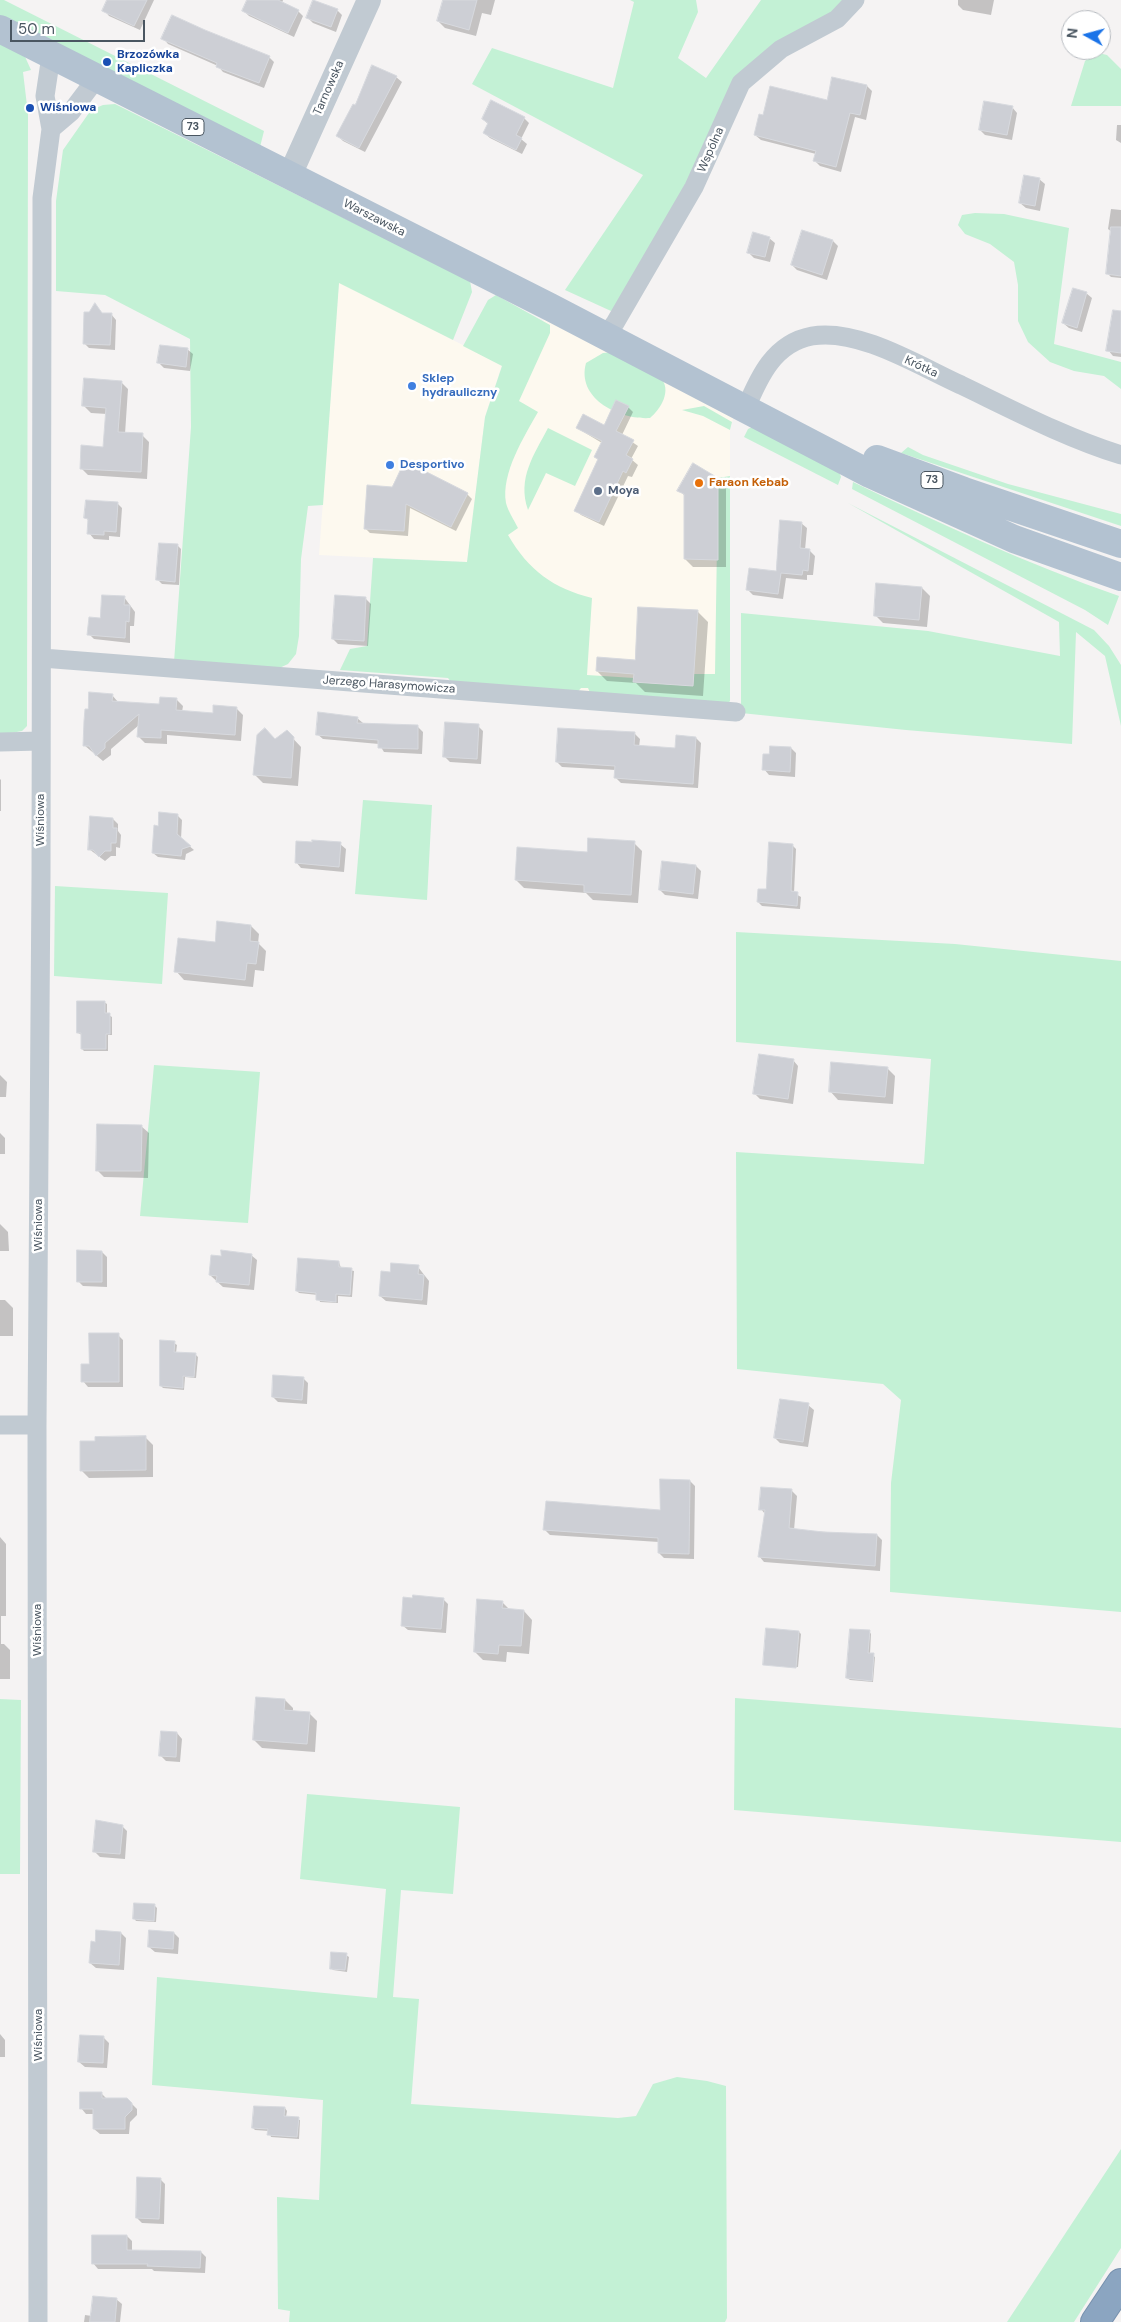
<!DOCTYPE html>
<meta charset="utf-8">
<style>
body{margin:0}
#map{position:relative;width:1121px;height:2322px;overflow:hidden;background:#f5f3f3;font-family:"DM Sans",sans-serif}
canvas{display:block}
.north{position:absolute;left:1061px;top:10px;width:50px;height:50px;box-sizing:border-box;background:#fff;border:1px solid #b7bbc0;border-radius:50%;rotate:277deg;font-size:14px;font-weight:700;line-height:20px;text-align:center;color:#4a5661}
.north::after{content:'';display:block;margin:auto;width:18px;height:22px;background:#1a73e8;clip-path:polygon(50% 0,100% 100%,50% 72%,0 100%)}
.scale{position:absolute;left:10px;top:20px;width:135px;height:22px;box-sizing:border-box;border:2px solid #4a5661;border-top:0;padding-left:6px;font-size:15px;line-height:18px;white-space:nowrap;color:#4a5661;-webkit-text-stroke:4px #fff;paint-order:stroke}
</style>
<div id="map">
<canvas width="1121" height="2322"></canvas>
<div class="north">N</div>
<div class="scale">50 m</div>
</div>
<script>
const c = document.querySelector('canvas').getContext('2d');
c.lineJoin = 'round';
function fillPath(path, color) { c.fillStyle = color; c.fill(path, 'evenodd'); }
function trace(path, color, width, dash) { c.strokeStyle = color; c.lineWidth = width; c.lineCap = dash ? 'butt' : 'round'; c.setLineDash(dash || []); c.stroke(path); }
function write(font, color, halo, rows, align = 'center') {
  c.font = font + ' "DM Sans",sans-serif'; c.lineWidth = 5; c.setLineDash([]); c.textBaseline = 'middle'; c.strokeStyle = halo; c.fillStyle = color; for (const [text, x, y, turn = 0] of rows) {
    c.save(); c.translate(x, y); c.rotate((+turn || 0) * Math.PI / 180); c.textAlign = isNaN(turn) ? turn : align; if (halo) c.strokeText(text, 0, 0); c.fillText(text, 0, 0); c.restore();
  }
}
fillPath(new Path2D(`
 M339 282 502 365 485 417 467 562 319 555Z
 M546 315 734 415 730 430V701L471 689 510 394Z`), '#fdf9ef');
fillPath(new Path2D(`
 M0 0H4L264 131 260 147 0 17Z
 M630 0H696L698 12 678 58 706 78 761 0H848L831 16 743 71 696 169 618 306 611 311 565 290 643 175 472 84 492 48 613 88 634 2Z
 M0 40 22 50 31 70 23 72 28 114 27 726 22 731 0 735Z
 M1094 52 1107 55 1121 69V106H1071L1085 61Z
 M115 104 470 281 472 292 453 340 339 283 323 505 308 506 301 559 299 636 296 654 288 664 275 670 174 662 191 427 190 339 105 295 56 291V201L63 150 91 110 103 105Z
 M975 213 1004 214 1069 228 1054 344 1121 362V389L1104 376 1074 371 1050 362 1028 342 1018 321V285L1014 262 990 244 965 234 958 225 962 215Z
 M496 295 550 325V333L519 401 538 412C524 437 501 473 506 503 508 511 514 520 518 528L508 535C529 571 553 588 592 598L587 675 634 678V682L693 686 694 674H715L718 478 730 476V701L725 707 592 697 588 688H581L575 695 455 687 448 678 340 670 350 649 367 646 373 558 467 562 485 417 502 366 463 346 488 300Z
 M615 352C625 358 654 370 660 377 673 390 660 410 650 418 620 420 576 399 586 363L603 353Z
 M704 406 732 422 730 430 703 416 682 410Z
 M754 426 837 466 841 477 838 485 744 437 748 429Z
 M548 428 592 450 575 486 546 473 528 510C517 478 534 455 548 428Z
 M908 447 923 455 1008 484 1121 514V526L901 453Z
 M853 482C941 524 1027 564 1119 596L1108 625 1085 610 852 489Z
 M848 503 1094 630 1109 646 1121 665V726L1105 656 1076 632 1072 744 906 730 741 713V613L928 631 1060 656 1059 622Z
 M363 800 432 805 427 900 355 894Z
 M55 886 168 893 162 984 54 976Z
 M736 932 955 944 1121 961V1612L890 1592 891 1483 901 1400 883 1384 737 1369 736 1152 924 1164 931 1059 736 1042Z
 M154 1065 260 1072 248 1223 140 1216Z
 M735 1698 1121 1728V1842L734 1810Z
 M0 1699 21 1700 20 1874H0Z
 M307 1794 460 1807 453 1894 401 1890 393 1997 419 1999 411 2104 618 2118 636 2116 653 2084 677 2077 707 2081 726 2086 727 2318 725 2322H289L290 2311 278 2309 277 2197 319 2200 323 2100 152 2085 157 1977 377 1998 386 1889 300 1879Z
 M1121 2149V2248L1074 2322H1007Z`), '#c3f1d5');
fillPath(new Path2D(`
 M109 0H154L140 30 109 16 104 10Z
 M248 0H283L282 3 298 11 303 16 294 37 249 16 243 10Z
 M444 0H495L491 15 482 13 476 36 445 28 438 21Z
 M958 0H994L991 15 963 10 958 5Z
 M337 10 342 15 336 32 313 23 308 18Z
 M204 32 269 57 274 62 264 88 223 72 218 66 168 44 163 38Z
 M396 77 402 82 365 152 343 141 338 136 356 107Z
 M867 86 872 91 866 120 855 117 841 172 820 166 815 161 816 154 761 140 755 135Z
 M1012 107 1017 113 1012 140 985 135 980 130Z
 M524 118 529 123 521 139 527 144 522 154 490 138 484 133 489 125 483 119Z
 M1117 125H1121V143L1116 140Z
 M1039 179 1045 184 1040 211 1026 208 1020 203Z
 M1111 209 1121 210V278L1111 277 1107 273 1112 232 1108 229Z
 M803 231 833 241 838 246 827 280 797 270 792 265Z
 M769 238 775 243 770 262 754 258 749 253Z
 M1086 293 1092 298 1082 332 1069 328 1063 323Z
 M95 305 103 314H111L116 320 115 350 89 348 84 343 89 313Z
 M1121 325V357L1113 356 1108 350Z
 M187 349 193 354 190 371 164 368 159 363Z
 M121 382 128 389 125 434 142 435 149 442 147 479 88 475 81 468 105 448 107 414 91 413 84 406Z
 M628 407 633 412 622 435 638 446 631 459 638 465 632 477 628 476 604 526 581 515 576 510 599 460 595 457 602 443 577 428 605 427Z
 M718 479 726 487V567H693L685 559 686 497 679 490Z
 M368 486 467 494 472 499 456 531 410 508 408 536 370 533 365 528Z
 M117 503 122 508 120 537 109 536V540L94 539 89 533V521L86 518Z
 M801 523 807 528 805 550 810 551 815 556 813 575H807V580L786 578 783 599 753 595 748 590 777 572Z
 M177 545 181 549 179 585 162 584 158 580Z
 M922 588 930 596 927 627 883 623 875 615Z
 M124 597 135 612 134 626H130V643L94 639 89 634Z
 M366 599 371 604 368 646 338 644 333 639Z
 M698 612 708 622 703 696 645 692 636 683 607 681 597 671 636 661Z
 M112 695 118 702 160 706 177 700 183 706 182 712 214 715 237 709 243 715 241 741 167 735V744L145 743 138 736 139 725 111 749V755L103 761 84 745Z
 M357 718 363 723 418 727 423 732 422 754 384 752 379 744 323 739 317 734Z
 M478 726 483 731 481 764 450 762 444 756Z
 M559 729 635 734 640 739 639 747 676 750 696 738 701 743 698 788 621 783 616 778V770L562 767 557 762Z
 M287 732 301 747 298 786 263 783 255 775 275 741Z
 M791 748 796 753 795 777 769 775 764 769 771 755Z
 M0 779 1 780V811H0Z
 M177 815 182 820 181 839 194 850 186 854 185 860 158 857 153 853 159 827Z
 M113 819 118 824V831L121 835 120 848 116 847V856H111L105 861 89 849Z
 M634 843 642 851 638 903 593 900 586 893 524 888 516 880Z
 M340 844 346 849 344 872 301 868 296 862Z
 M792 845 796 849 794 893 801 897 800 909 762 906 758 902Z
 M696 866 701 871 698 899 665 895 660 890Z
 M251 926 259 934 258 943 266 951 264 971 255 970 253 987 184 980 176 971 216 944Z
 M104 1002 107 1004V1014L112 1017V1035H108V1051H84L82 1049V1035L78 1033Z
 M793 1060 798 1066 793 1104 760 1099 755 1094Z
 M887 1068 895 1076 893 1104 838 1100 830 1091Z
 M0 1075 7 1082 6 1097H0Z
 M141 1126 149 1133 148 1178 104 1177 97 1170Z
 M0 1133 5 1138V1154H0Z
 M0 1224 8 1232 9 1251H0Z
 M102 1252 107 1257V1287L83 1286 78 1281Z
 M251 1255 257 1260 254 1290 223 1287 210 1275 222 1257Z
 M339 1262 341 1268 354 1271 352 1297 338 1296V1303L320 1302 318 1295 299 1293 297 1291Z
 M418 1267 429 1281 427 1305 386 1301 380 1296 391 1273Z
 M0 1300H5L13 1308V1336H0Z
 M118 1335 123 1340V1387H88L83 1381Z
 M174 1343 177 1345 176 1353 195 1354 198 1357 196 1378 185 1377 184 1390 163 1388 161 1386Z
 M303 1378 308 1383 307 1404 278 1402 273 1397Z
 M808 1405 814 1410 808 1447 780 1443 775 1438Z
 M145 1437 153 1445V1477L89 1478 82 1471Z
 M690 1481 695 1486 694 1559 664 1558 659 1553V1542L550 1535 545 1530 661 1511Z
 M791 1490 797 1496 794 1530 877 1535 882 1540 880 1571 764 1562 759 1556 765 1514 761 1509Z
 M0 1537 6 1544V1616H1V1644H4L10 1650V1679H0Z
 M443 1599 448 1604 446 1633 408 1630 402 1625Z
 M502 1602 510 1610 524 1611 532 1620 529 1654 507 1652 506 1662 483 1660 475 1652Z
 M869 1631 871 1634 870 1654 875 1657 873 1682 850 1680 847 1678Z
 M799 1632 801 1634 798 1667 765 1665Z
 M285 1700 293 1708V1712L309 1713 317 1721 315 1752 262 1748 254 1740Z
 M177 1733 182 1739 180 1762 166 1761 160 1755Z
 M122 1826 127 1831 125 1859 100 1857 95 1852Z
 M155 1906 157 1908 156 1922 136 1921 134 1918Z
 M121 1933 126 1938 124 1970 96 1968 90 1963 96 1943Z
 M174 1933 179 1938 178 1954 155 1952 149 1947Z
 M346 1955 349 1957 347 1972 333 1970 331 1968Z
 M0 2034 5 2040V2057H0Z
 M104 2038 109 2043 107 2068 85 2067 79 2062Z
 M101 2093 107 2099H127L137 2109V2115L130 2122 129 2134H100L94 2129V2114H86L81 2108Z
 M285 2108 287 2111 286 2117 300 2120 299 2139 271 2137 269 2131 255 2130 253 2128Z
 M160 2179 165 2184 164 2224 142 2223 137 2218Z
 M127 2236 132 2241V2251L201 2252 206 2257 205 2273 154 2271 152 2269H98L93 2263Z
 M116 2299 122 2304 120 2322H84L85 2315 92 2316Z`), '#0003');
const building = new Path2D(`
 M107 0H147L134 26 102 11Z
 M247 0H278L299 10 288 33 242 11Z
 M313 0 338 9 331 27 306 18Z
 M443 0H477L469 30 437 21Z
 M172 15 205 30 270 56 259 83 216 67 217 63 161 39Z
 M372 65 397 76 359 148 336 136 353 104 355 105Z
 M832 77 867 85 860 115 850 113 836 167 813 161 816 151 754 135 759 114 763 115 770 86 827 100Z
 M491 100 525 117 516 135 522 138 516 150 483 133 488 123 482 119Z
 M984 101 1013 106 1007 135 979 130Z
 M1024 175 1040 178 1035 206 1019 203Z
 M1111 227H1121V276L1106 274Z
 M802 230 833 240 822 275 791 265Z
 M753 232 770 237 765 257 747 253Z
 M1073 288 1087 292 1077 328 1062 323Z
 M95 303 102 313H112L110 345 83 344 84 312H89Z
 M1113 310 1121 311V353L1106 351Z
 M160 345 188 348 186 367 157 363Z
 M84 378 122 381 118 432 143 433 141 472 80 469 81 445 103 447 106 408 82 406Z
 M616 400 629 406 616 431 634 440 626 455 633 459 626 473 623 471 599 522 574 511 598 459 594 457 602 441 576 428 583 414 604 425Z
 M405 461 468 493 451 527 406 504 404 531 364 529 367 485 392 487Z
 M693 463 718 478V560L684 559V494L677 491Z
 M86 500 118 502 116 532 104 531V535L87 534 88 519 84 518Z
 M780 520 802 522 800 548 810 549 808 571 803 570 802 575 781 573 778 594 746 590 749 568 776 571Z
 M159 543 178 544 175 582 156 580Z
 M876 583 922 587 919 620 874 616Z
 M102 595 125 596 124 605H130L129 622 126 621 125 638 87 635 89 617 100 618Z
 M335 595 366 597 364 641 332 639Z
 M638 607 698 610 693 686 633 682 634 674 596 671 597 657 635 660Z
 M89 692 113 694 112 701 159 704 160 697 177 698 176 710 213 713V705L237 707 235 735 161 730V738L137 737 139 714 105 743V748L96 756 89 746H83L84 721 85 709H88Z
 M318 712 358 717 357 723 418 725V749L378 748V740L316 735Z
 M445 722 479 724 477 759 443 757Z
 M265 728 275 739 287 730 294 737 291 778 253 775 257 735Z
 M558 728 635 732 634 745 675 748 676 735 696 737 693 784 614 778 615 766 556 762Z
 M770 746 791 747 790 772 762 770 763 754H769Z
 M159 812 178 814 177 834 191 846 182 849 181 856 152 853 154 825 158 826Z
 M90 816 113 818V828H117L116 843H111V851H105L99 857 93 850H88Z
 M588 838 635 841 631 895 584 892V885L515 880 517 847 587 852Z
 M312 840 341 842 339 867 295 863 296 841 312 842Z
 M769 842 793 844 791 891 798 892 797 906 757 902 758 889H766Z
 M662 861 696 865 693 894 659 890Z
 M217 921 251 925 250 941 259 942 256 964 247 963 245 980 174 972 178 938 215 942Z
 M77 1001H105V1013H110V1034H106V1049H81V1033H77Z
 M759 1054 794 1059 788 1099 753 1094Z
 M831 1062 888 1067 885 1097 829 1092Z
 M97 1124 142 1125 141 1171H96Z
 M77 1250 102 1251V1282H77Z
 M221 1250 252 1254 249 1285 216 1282 217 1276 209 1275 211 1255 221 1256Z
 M298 1258 339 1261V1267L352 1268 350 1295 336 1294V1302L316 1300V1293L296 1291Z
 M391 1263 419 1265 418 1274 424 1275 422 1300 379 1296 381 1271 390 1272Z
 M89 1333H119V1382H81V1364H89Z
 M160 1340 175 1341 174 1352 196 1353 194 1377 183 1376V1388L160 1386Z
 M273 1375 304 1377 302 1400 272 1397Z
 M780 1399 809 1403 803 1442 774 1438Z
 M146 1436V1470L80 1471V1441H95V1437Z
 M660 1479 690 1480 689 1554 658 1553V1538L543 1530 546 1501 660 1510Z
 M761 1487 792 1489 789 1528 823 1532 877 1534 875 1566 758 1557 765 1510H759Z
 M413 1595 444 1598 441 1629 401 1626 403 1597 412 1598Z
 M477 1599 503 1601 502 1608 524 1610 521 1646 499 1645 498 1654 474 1652Z
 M766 1628 799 1631 796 1668 763 1665Z
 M850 1629 870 1630 868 1653H874L872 1681 846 1678Z
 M256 1697 285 1699 284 1710 310 1712 307 1744 253 1740Z
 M161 1731 177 1732 176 1757 159 1756Z
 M96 1820 123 1825 120 1854 93 1852Z
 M134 1903 155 1904 154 1921 133 1919Z
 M96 1930 121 1932 119 1965 89 1963 91 1941 95 1942Z
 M149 1930 174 1932 173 1949 148 1947Z
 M331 1952 347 1953 345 1970 330 1969Z
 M80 2035 104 2036 103 2063 78 2062Z
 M80 2092H102V2098H127L132 2103V2110L125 2117V2129H93V2109H80Z
 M254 2106 285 2107 284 2116 299 2117 297 2137 267 2135 268 2129 252 2128Z
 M137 2177 161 2178 159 2219 136 2218Z
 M92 2235H127V2250L201 2251 200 2268 147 2266 148 2264H92Z
 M93 2296 117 2298 115 2322H90Z`);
fillPath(building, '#cdcfd5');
trace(building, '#d7d9de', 1);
const motorway = new Path2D(`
 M1095 2322 1121 2283`);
trace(motorway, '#7690ad', 30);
trace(new Path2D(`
 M51 129 71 112 96 79
 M605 336 615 323 694 187 741 83 781 49 837 19 855 0
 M746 408C759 377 774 343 812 336 859 328 919 366 961 385 1013 410 1066 438 1121 455
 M42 658 736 712
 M0 742 41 741
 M0 1425H37
 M38 2322 37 1425 41 878 42 250V198L51 129 45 96 51 56`), '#c1cad2', 19);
trace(new Path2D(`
 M290 175 369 0`), '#c1cad2', 24);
trace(new Path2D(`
 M0 29 550 307 870 474 1014 539 1121 577
 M877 459 964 491 1121 544`), '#b3c2d1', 28);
trace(motorway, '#8ba5c1', 28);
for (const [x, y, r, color] of [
 [107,62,5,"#1a4fb4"],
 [30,108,5,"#1a4fb4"],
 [412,386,5,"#3f7fe0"],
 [390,465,5,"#3f7fe0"],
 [699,483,5,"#e8710a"],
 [598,491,5,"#5c6f8a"]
]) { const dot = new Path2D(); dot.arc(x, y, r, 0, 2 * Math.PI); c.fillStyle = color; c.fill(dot); trace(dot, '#fff', 2); }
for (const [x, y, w] of [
 [193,127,22],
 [932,480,22]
]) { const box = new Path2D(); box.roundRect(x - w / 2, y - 8.5, w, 17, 4); c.fillStyle = '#fff'; c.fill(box); trace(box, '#4a5661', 1); }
write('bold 11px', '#4a5661', null, [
 ["73",193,127],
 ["73",932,480]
]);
write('bold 12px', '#164399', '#fff', [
 ["Brzozówka",117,55],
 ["Kapliczka",117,69],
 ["Wiśniowa",40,108]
], 'left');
write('12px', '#4a5661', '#fff', [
 ["Tarnowska",329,88,-66],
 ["Wspólna",711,150,-66],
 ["Warszawska",374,218,27],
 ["Krótka",921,367,25],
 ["Jerzego Harasymowicza",389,685,4],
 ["Wiśniowa",41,820,-90],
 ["Wiśniowa",39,1225,-90],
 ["Wiśniowa",38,1630,-90],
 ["Wiśniowa",39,2035,-90]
]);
write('bold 12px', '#366cbe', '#fff', [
 ["Sklep",422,379],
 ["hydrauliczny",422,393],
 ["Desportivo",400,465]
], 'left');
write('bold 12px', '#c56008', '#fff', [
 ["Faraon Kebab",709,483]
], 'left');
write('bold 12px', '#4e5e75', '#fff', [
 ["Moya",608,491]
], 'left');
</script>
